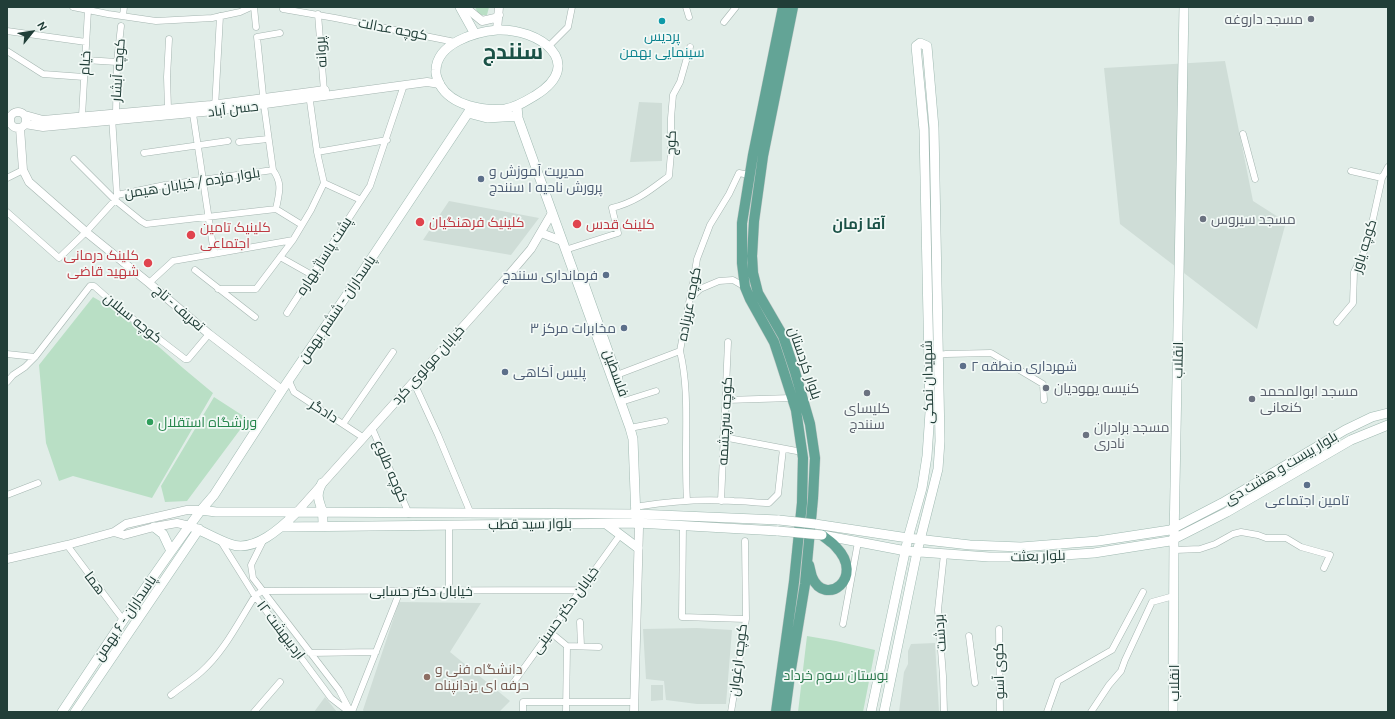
<!DOCTYPE html>
<meta charset="utf-8">
<style>
body{margin:0}
#map{position:relative;width:1395px;height:719px;overflow:hidden;background:#e1ede8;font-family:Ubuntu,sans-serif}
canvas{display:block}
.frame{position:absolute;inset:0;border:8px solid #213e38;pointer-events:none}
.north{position:absolute;left:12px;top:12px;width:40px;height:40px;-webkit-text-stroke:3px #f2f9f6;paint-order:stroke;rotate:60deg;font-size:11px;font-weight:700;line-height:16px;text-align:center;color:#213e38}
.north::after{content:'';display:block;margin:auto;width:14px;height:18px;background:#213e38;clip-path:polygon(50% 0,100% 100%,50% 72%,0 100%)}
</style>
<div id="map">
<canvas width="1395" height="719"></canvas>
<div class="frame"></div>
<div class="north">N</div>
</div>
<script>
const c = document.querySelector('canvas').getContext('2d');
c.lineJoin = 'round';
function fillPath(path, color) { c.fillStyle = color; c.fill(path, 'evenodd'); }
function trace(path, color, width, dash) { c.strokeStyle = color; c.lineWidth = width; c.lineCap = dash ? 'butt' : 'round'; c.setLineDash(dash || []); c.stroke(path); }
function write(font, color, halo, rows, align = 'center') {
  c.font = font + ' Ubuntu,Cairo,sans-serif'; c.lineWidth = 3.5; c.setLineDash([]); c.textBaseline = 'middle'; c.strokeStyle = halo; c.fillStyle = color; for (const [text, x, y, turn = 0] of rows) {
    c.save(); c.translate(x, y); c.rotate((+turn || 0) * Math.PI / 180); c.textAlign = isNaN(turn) ? turn : align; if (halo) c.strokeText(text, 0, 0); c.fillText(text, 0, 0); c.restore();
  }
}
fillPath(new Path2D(`
 M1225 61 1253 201 1286 222 1257 329 1120 224 1104 68Z
 M639 102 662 103V161L630 162Z
 M449 201 539 218 511 255 423 240Z
 M399 602 481 603 450 652 510 701 499 712H364L363 710Z
 M697 628 732 630 726 704H697L666 700 664 681 646 679 643 629Z
 M935 643 939 712H899L904 672 908 664V651L911 644Z
 M663 685V700L651 701V685Z
 M325 697 337 712H314Z`), '#cfddd7');
fillPath(new Path2D(`
 M475 7H489L487 15H479Z
 M93 297 119 312 183 368 213 393 152 498 73 476 59 481 46 443 39 365Z
 M214 397 248 419 187 501 165 502 161 486Z
 M807 636 836 641 875 650 863 712H798Z`), '#b9dfc5');
const minor = new Path2D(`
 M73 7 108 14 156 21 212 18 240 12 251 7
 M254 7 256 27
 M686 7 689 17
 M283 9 335 18 455 42
 M318 14 324 91
 M123 16 124 7
 M724 22 736 7
 M7 31 86 42
 M549 46 568 27 572 7
 M7 51 43 74 84 77
 M85 60 117 62
 M215 108 220 16
 M168 109 167 77 169 39
 M116 113 117 62 121 26
 M193 114 214 253
 M82 116 88 10
 M112 117 117 195
 M1243 134 1255 179
 M239 142 268 139
 M317 152 387 140
 M144 153 228 141
 M74 159 115 200 141 221 146 224 276 209 302 225
 M1351 171 1382 178
 M7 178 23 170
 M324 183 361 200
 M276 209C279 193 283 184 273 170L264 105 257 37 280 33
 M7 212 59 258 86 232 115 200 117 195 165 185 273 170
 M565 250 618 233 612 208C636 202 649 191 669 176L671 153V118L673 95 680 82 690 47
 M280 257 312 275
 M195 270 255 317
 M149 283 173 261 293 240 311 210 324 183 317 152 309 94
 M218 289H256L293 240
 M690 299 700 289 719 281 733 280 745 287
 M287 313 370 186 404 85
 M1337 322 1353 303 1354 272 1367 246 1382 178 1388 167
 M7 354 35 357 90 286H94L120 309 185 359H188L209 334
 M939 355 946 354 991 353 1043 384 1044 400
 M614 376 680 351
 M289 381 294 392 364 438
 M7 382 13 375 25 367 35 357
 M414 383 438 435 471 514
 M726 400 792 398
 M621 402 656 391
 M343 424 393 352
 M372 428 409 514
 M630 428 665 421
 M723 437 802 452
 M7 495 38 483
 M687 501C686 485 686 468 686 452 686 418 688 384 680 351L695 271 697 259 710 225 729 194 739 173 749 175
 M721 501 728 342
 M641 506C672 501 703 499 734 501 746 501 757 503 769 503L778 494 783 449
 M449 525V591
 M683 525 682 617 746 619 731 712
 M264 539 251 565 253 578 339 690 350 711
 M220 540 255 596 331 698 349 712
 M745 541 746 619
 M67 545 124 621
 M1175 550 1200 549 1215 544 1233 534 1241 532 1258 535 1266 538H1286L1301 547 1326 554 1330 555 1324 568
 M944 554 938 610 943 676 944 712
 M580 622 581 646
 M843 624 858 542
 M999 629 1000 712
 M550 632 567 646
 M969 636 975 683
 M567 646 599 647
 M310 653 376 652
 M511 686 620 535
 M171 695C181 687 192 680 201 672 224 652 239 621 255 596L262 591 580 590
 M254 712 280 682
 M352 712 400 591
 M523 712V702H633
 M566 712 567 646
 M1047 712 1058 681 1112 650 1143 592
 M1091 712 1109 685 1121 671 1125 660 1152 602 1170 597H1174`);
const tertiary = new Path2D(`
 M465 7 482 21 495 18 499 15
 M497 30 499 7
 M10 120a8 8 0 1 1 16 0a8 8 0 1 1-16 0Z
 M25 115 43 120 211 105 325 90
 M25 124 43 127 214 111 427 82 440 84
 M20 128 23 170 29 182 86 232 149 283 209 334 282 390
 M541 233 562 241
 M297 512 502 283 531 249 552 213
 M114 532 124 535 154 527 177 523 190 526
 M7 559 67 545 114 532 126 524 187 510H201
 M634 712 639 528 637 523`);
const secondary = new Path2D(`
 M460 7 475 34
 M497 30C539 28 587 63 536 95 526 101 517 107 505 109 483 111 452 106 440 85 438 80 435 75 436 70 437 43 475 32 497 30Z
 M517 106 518 118 630 428 633 439 636 519
 M468 113 487 118 518 116
 M582 278 618 379
 M322 483C316 495 318 498 322 510 323 515 323 521 323 526
 M201 510 214 495 282 390 359 277 472 107
 M297 512 636 514 779 520
 M606 524 638 548
 M815 524 908 538 970 545 1021 547 1098 541 1170 530 1222 503 1345 430 1372 417 1388 413
 M154 527 163 534 171 551
 M282 527 637 523 778 531
 M822 535 906 551 989 557H1034L1094 553 1170 541 1227 512 1351 440 1388 425
 M62 712C107 644 152 576 201 510L216 512H297C281 528 254 553 230 544 216 539 203 531 190 526
 M75 712 199 529
 M871 712 908 538 922 488 927 456 930 412 924 130 916 46 920 43 927 46 934 128 940 441 938 469 917 552 884 712
 M1173 712 1174 539 1184 7`);
const primary = new Path2D(`
 M809 565C810 569 811 574 812 577 825 608 866 578 836 547 832 542 826 539 822 535
 M776 712 794 582 802 503 803 458 796 410 780 360 774 342 750 299 745 287 742 263V223L753 155 783 7
 M785 712 790 675 805 584 813 498 815 458 810 424 795 372 783 336 758 293 753 273 752 256 754 221 763 156 793 7`);
trace(minor, '#a4b5b0', 7);
trace(tertiary, '#a4b5b0', 9);
trace(secondary, '#9fb9b1', 10);
trace(primary, '#c1c9c7', 11);
trace(minor, '#fff', 6);
trace(tertiary, '#fff', 8);
trace(secondary, '#fff', 9);
trace(primary, '#63a496', 10);
const secondaryBridge = new Path2D(`
 M779 520 815 524
 M778 531 822 535`);
trace(secondaryBridge, '#9fb9b1', 10, []);
trace(secondaryBridge, '#fff', 9);
for (const [x, y, r, color] of [
 [1311,19,4,"#6b7280"],
 [662,21,4,"#0f9aa8"],
 [481,179,4,"#5c6f8a"],
 [1203,219,4,"#6b7280"],
 [420,222,5,"#e0444e"],
 [577,224,5,"#e0444e"],
 [191,235,5,"#e0444e"],
 [148,263,5,"#e0444e"],
 [606,275,4,"#5c6f8a"],
 [624,328,4,"#5c6f8a"],
 [963,366,4,"#5c6f8a"],
 [505,372,4,"#5c6f8a"],
 [1046,388,4,"#6b7280"],
 [867,393,4,"#6b7280"],
 [1252,399,4,"#6b7280"],
 [150,422,4,"#2e9e5b"],
 [1086,435,4,"#6b7280"],
 [1307,485,4,"#5c6f8a"],
 [427,677,4,"#8d6e63"]
]) { const dot = new Path2D(); dot.arc(x, y, r, 0, 2 * Math.PI); c.fillStyle = color; c.fill(dot); trace(dot, '#f2f9f6', 1.5); }
write('14px', '#5b616d', '#f2f9f6', [
 ["مسجد داروغه",1303,19,"right"],
 ["مسجد سیروس",1211,219],
 ["کنیسه یهودیان",1054,388],
 ["مسجد ابوالمحمد",1260,391],
 ["کنعانی",1260,407],
 ["کلیسای",867,408,"center"],
 ["سنندج",867,424,"center"],
 ["مسجد برادران",1094,427],
 ["نادری",1094,443]
], 'left');
write('14px', '#213e38', '#f2f9f6', [
 ["کوچه عدالت",393,29,11],
 ["پروانه",321,52,-94],
 ["خیام",85,63,-87],
 ["کوچه آبشار",118,70,-86],
 ["حسن آباد",233,109,-7],
 ["کوچ",671,143,-89],
 ["بلوار مژده / خیابان هیمن",192,183,-9],
 ["کوچه یاور",1364,246,-73],
 ["پشت پاساژ بهاره",324,256,-57],
 ["کوچه عربزاده",689,304,-79],
 ["تعریف - تاج",179,308,41],
 ["پاسداران - ششم بهمن",337,309,-56],
 ["کوچه سبلان",133,318,39],
 ["انقلاب",1178,360,-89],
 ["بلوار کردستان",805,363,71],
 ["خیابان مولوی کرد",428,365,-48],
 ["فلسطین",616,373,70],
 ["شهیدان نمکی",928,382,-91],
 ["دادگر",324,411,33],
 ["کوچه سرچشمه",725,421,-87],
 ["بلوار بیست و هشت دی",1281,468,-31],
 ["کوچه طلوع",391,471,67],
 ["بلوار سید قطب",530,524,-1],
 ["بلوار بعثت",1038,556,-2],
 ["هما",95,583,53],
 ["خیابان دکتر حسابی",421,591],
 ["خیابان دکتر حسینی",565,610,-54],
 ["پاسداران - ۶ بهمن",125,618,-56],
 ["۱۲ اردیبهشت",281,630,53],
 ["بردشت",940,633,-94],
 ["کوچه ارغوان",738,660,-83],
 ["کوی آسو",999,671,-91],
 ["انقلاب",1174,683,-90]
]);
write('14px', '#0d838f', '#f2f9f6', [
 ["پردیس",662,36],
 ["سینمایی بهمن",662,52]
]);
write('14px', '#4e5e75', '#f2f9f6', [
 ["مدیریت آموزش و",489,171],
 ["پرورش ناحیه ۱ سنندج",489,187],
 ["فرمانداری سنندج",598,275,"right"],
 ["مخابرات مرکز ۳",616,328,"right"],
 ["شهرداری منطقه ۲",971,366],
 ["پلیس آکاهی",513,372],
 ["تامین اجتماعی",1307,500,"center"]
], 'left');
write('14px', '#be3a42', '#f2f9f6', [
 ["کلینیک فرهنگیان",429,222],
 ["کلینک قدس",586,224],
 ["کلینیک تامین",200,227],
 ["اجتماعی",200,243],
 ["کلینک درمانی",139,255,"right"],
 ["شهید قاضی",139,271,"right"]
], 'left');
write('14px', '#27864d', '#f2f9f6', [
 ["ورزشگاه استقلال",158,422]
], 'left');
write('14px', '#785e54', '#f2f9f6', [
 ["دانشگاه فنی و",435,669],
 ["حرفه ای یزدانپناه",435,685]
], 'left');
write('14px', '#28774a', '#f2f9f6', [
 ["بوستان سوم خرداد",836,675]
]);
write('bold 15px', '#1b5247', '#f2f9f6', [
 ["آقا زمان",859,224]
]);
write('bold 22px', '#1b5247', '#f2f9f6', [
 ["سنندج",513,52]
]);
</script>
